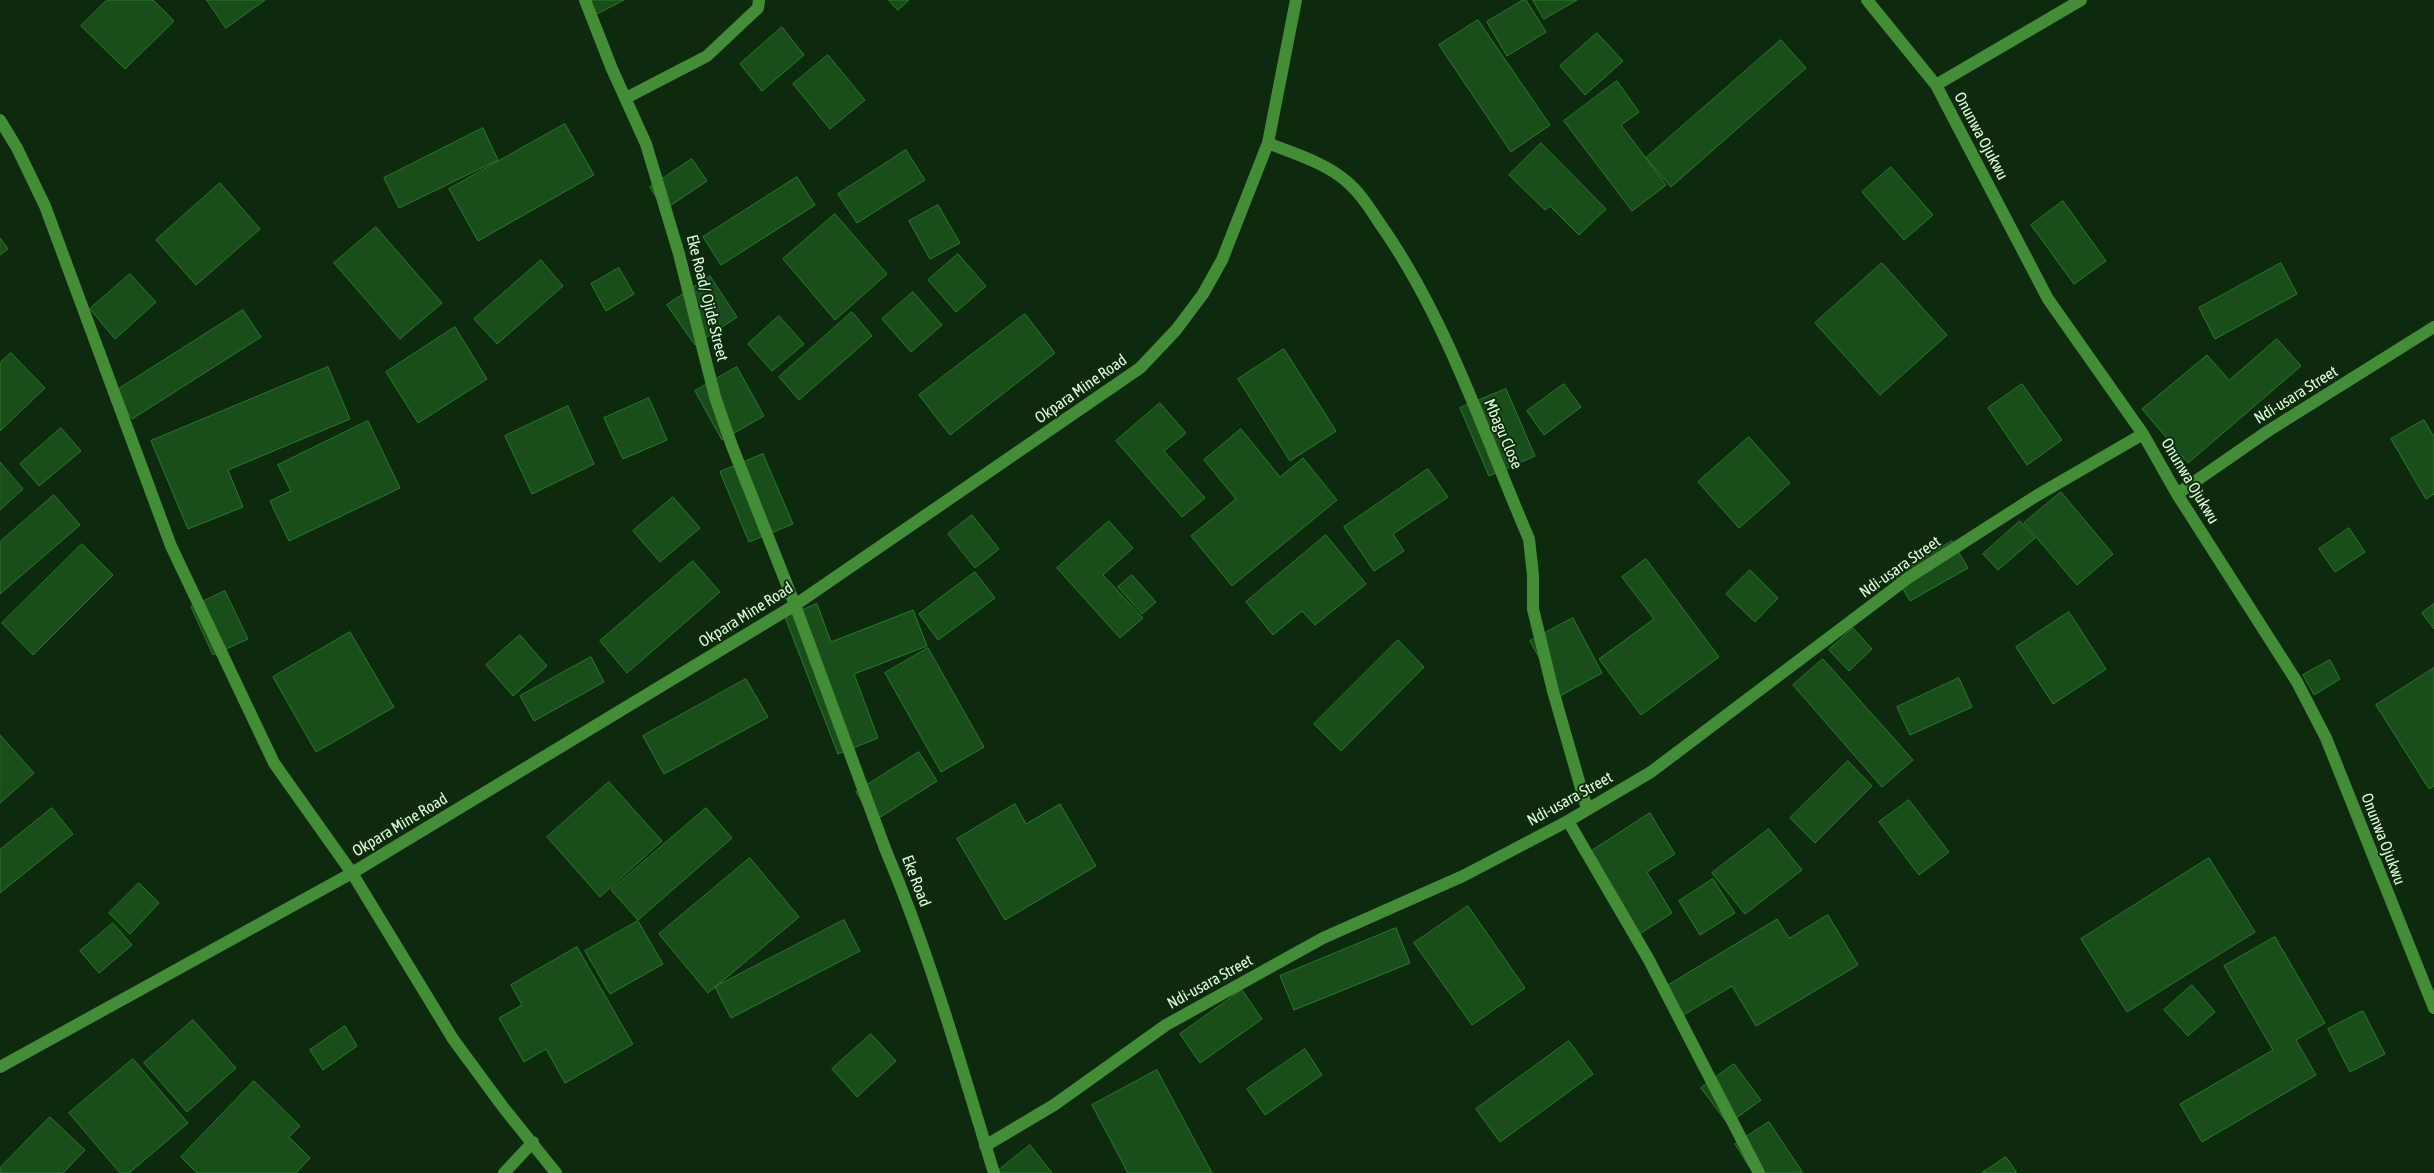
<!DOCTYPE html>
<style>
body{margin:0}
canvas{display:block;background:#0e2a0e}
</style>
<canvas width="2434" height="1173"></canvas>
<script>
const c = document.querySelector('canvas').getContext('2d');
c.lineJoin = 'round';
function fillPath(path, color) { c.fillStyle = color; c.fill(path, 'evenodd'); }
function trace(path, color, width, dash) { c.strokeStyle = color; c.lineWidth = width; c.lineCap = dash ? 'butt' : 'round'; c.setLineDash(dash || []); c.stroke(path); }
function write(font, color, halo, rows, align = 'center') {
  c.font = font + ' "Asap Condensed",sans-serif'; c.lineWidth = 4; c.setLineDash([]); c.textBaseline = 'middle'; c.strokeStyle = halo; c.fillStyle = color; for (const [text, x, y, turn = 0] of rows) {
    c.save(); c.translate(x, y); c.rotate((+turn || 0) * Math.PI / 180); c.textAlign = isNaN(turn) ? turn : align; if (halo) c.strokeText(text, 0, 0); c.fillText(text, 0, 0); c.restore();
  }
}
const building = new Path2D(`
 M107 0H153L174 21 125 69 81 26Z
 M207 0H265L226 28Z
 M580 0H624L589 18Z
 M889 0H909L898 10Z
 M1523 0H1526L1546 32 1507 56 1487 22Z
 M1533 0H1577L1544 19Z
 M1478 20 1550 125 1511 152 1439 45Z
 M782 27 804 55 762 91 740 64Z
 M1597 33 1623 61 1585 95 1560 66Z
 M1781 40 1806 68 1671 187 1646 158Z
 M828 55 865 100 830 129 793 84Z
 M1617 81 1639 112 1621 125 1666 185 1632 211 1564 121Z
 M565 124 594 175 478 241 449 189Z
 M483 128 498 160 399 208 384 178Z
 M1541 143 1606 209 1579 235 1550 206 1545 210 1509 175Z
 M906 150 925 180 857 223 838 194Z
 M692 159 707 181 664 210 650 187Z
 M1891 167 1933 215 1904 240 1862 192Z
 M797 177 815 205 721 265 703 237Z
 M220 183 260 229 196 285 156 240Z
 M2063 201 2106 261 2074 284 2031 225Z
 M938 205 960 243 930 259 909 221Z
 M835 214 887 274 835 320 783 259Z
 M376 227 442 303 400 339 334 263Z
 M0 238 8 249 0 255Z
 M958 254 986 286 956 312 928 280Z
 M541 260 563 286 497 344 474 319Z
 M1882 263 1947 335 1880 395 1815 323Z
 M2281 263 2297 294 2215 339 2199 308Z
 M619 268 634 294 606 311 591 284Z
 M130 274 156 302 115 339 90 309Z
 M710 276 737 317 695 345 667 305Z
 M913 292 942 325 911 352 882 319Z
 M243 310 261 337 132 419 114 392Z
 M852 312 872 336 799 400 779 377Z
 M1025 314 1055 353 950 435 919 395Z
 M779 316 804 344 772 371 748 344Z
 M455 327 487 379 418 423 386 372Z
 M2277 339 2301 366 2188 463 2142 409 2207 355 2229 380Z
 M1284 349 1336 431 1290 461 1238 379Z
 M11 353 45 388 0 431V363Z
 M328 367 350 419 228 470 243 507 188 529 151 441Z
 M737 367 764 416 722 440 695 391Z
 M1564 384 1581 407 1544 435 1527 411Z
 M2022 384 2062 440 2027 465 1988 408Z
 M1506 389 1535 456 1489 476 1460 408Z
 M649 398 667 440 623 459 604 418Z
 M1160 403 1186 433 1164 451 1205 498 1182 517 1116 441Z
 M568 406 594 464 532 494 505 436Z
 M2424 420 2434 437V494L2426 499 2391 439Z
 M368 421 400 488 289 541 270 501 291 491 278 465Z
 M61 428 81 451 39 486 20 464Z
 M1241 429 1280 477 1303 458 1337 500 1232 586 1191 536 1236 499 1204 460Z
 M1749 437 1790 483 1739 528 1698 482Z
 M763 454 793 524 749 542 720 472Z
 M0 462 23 489 0 510Z
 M1428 469 1448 497 1393 534 1404 551 1374 571 1344 527Z
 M2061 492 2113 554 2077 585 2024 523Z
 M54 495 80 525 0 594V542Z
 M673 497 700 528 660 562 633 531Z
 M972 515 999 549 975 568 948 534Z
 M1109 521 1133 548 1103 575 1143 618 1120 638 1057 568Z
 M2020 521 2035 538 1998 570 1983 554Z
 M2349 528 2365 552 2335 572 2319 549Z
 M1326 535 1366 584 1315 625 1302 611 1273 635 1246 602Z
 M1952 541 1968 568 1910 601 1895 575Z
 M82 544 113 575 33 655 2 623Z
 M1646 559 1719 657 1641 715 1599 659 1654 619 1622 577Z
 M693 561 720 592 627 673 600 641Z
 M1750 570 1778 598 1755 622 1726 594Z
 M975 572 995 598 938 640 919 614Z
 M1132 575 1156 602 1142 614 1118 587Z
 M225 591 248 639 213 655 191 607Z
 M817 604 831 642 913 610 927 646 854 674 878 738 838 754 785 617Z
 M2434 604V629L2422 613Z
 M2069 612 2106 669 2053 704 2016 647Z
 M1573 618 1602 673 1560 696 1530 641Z
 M1853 628 1872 649 1849 671 1829 650Z
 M350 632 394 707 316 752 273 677Z
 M520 635 547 666 513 696 486 665Z
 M1398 640 1424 667 1341 751 1314 724Z
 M928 648 984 747 941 772 885 673Z
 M591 657 604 682 534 721 520 696Z
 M1823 659 1913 760 1882 787 1793 685Z
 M2330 660 2340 679 2314 695 2303 675Z
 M2434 668V786L2429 789 2376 705Z
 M1959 678 1972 707 1910 735 1897 707Z
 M746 679 768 717 664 774 643 736Z
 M0 735 34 773 0 803Z
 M919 752 937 781 874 821 856 792Z
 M1848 761 1872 786 1815 843 1790 818Z
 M609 782 662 841 600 897 547 837Z
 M1909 800 1949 852 1919 875 1879 822Z
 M1015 804 1026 824 1060 804 1096 866 1005 920 957 839Z
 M52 808 73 834 0 893V850Z
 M706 808 732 838 638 920 611 890Z
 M1650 813 1675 854 1647 872 1672 913 1638 935 1587 854Z
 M1769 829 1802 870 1745 914 1712 873Z
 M750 858 799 917 708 993 659 934Z
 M2209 858 2255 932 2127 1012 2081 939Z
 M1713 879 1735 913 1700 935 1679 901Z
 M139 883 159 903 130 934 109 913Z
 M1468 906 1525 988 1472 1025 1414 943Z
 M1828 915 1858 965 1756 1026 1732 986 1680 1017 1663 988 1777 919 1789 938Z
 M844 920 860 951 731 1018 715 987Z
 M638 921 663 964 610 994 585 951Z
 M113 923 132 945 99 973 80 951Z
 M1396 928 1410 963 1294 1010 1280 976Z
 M2275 937 2325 1023 2296 1040 2316 1075 2202 1142 2180 1104 2273 1050 2224 966Z
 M577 947 633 1044 565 1083 546 1049 524 1062 499 1018 522 1005 511 985Z
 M2192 985 2215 1012 2188 1036 2164 1010Z
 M1242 990 1262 1019 1200 1063 1180 1034Z
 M2363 1011 2385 1054 2350 1072 2328 1029Z
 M193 1020 236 1068 187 1112 144 1063Z
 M345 1026 357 1046 323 1070 310 1050Z
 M871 1034 896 1061 857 1097 832 1069Z
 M1569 1041 1593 1074 1500 1142 1476 1109Z
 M1305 1049 1322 1075 1265 1115 1247 1089Z
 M133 1059 188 1123 129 1173H120L69 1113Z
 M1734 1064 1761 1100 1728 1124 1701 1088Z
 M1157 1070 1212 1173H1128L1092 1105Z
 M254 1081 300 1126 289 1137 310 1158 296 1173H197L181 1157Z
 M50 1117 85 1150 63 1173H0V1168Z
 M1769 1122 1803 1173H1753L1735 1144Z
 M1030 1145 1052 1173H995Z
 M2006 1157 2017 1173H1982Z`);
fillPath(building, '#194d1a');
trace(building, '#297b2a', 1);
trace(new Path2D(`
 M585 0 612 69 646 144 679 254 715 397 732 446 795 605 886 851C930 955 961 1065 994 1173
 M1867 0 1936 85 2048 299 2143 434 2177 494 2297 682 2326 738 2434 1008
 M1936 85 2081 0
 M626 98 707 56 758 8 759 0
 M0 120 17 148 45 206 171 546 274 763 352 873 453 1039 503 1107 556 1173
 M1268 143C1294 154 1324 162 1346 181 1362 194 1373 214 1385 231 1449 325 1484 435 1529 539L1533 575V609L1553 691 1587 809
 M2177 494 2268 431 2434 327
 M1568 821 1649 960 1759 1173
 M0 1067 352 873 795 605 1140 368 1176 330 1203 294 1222 260 1268 143 1296 0
 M985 1146 1054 1105 1166 1025 1323 938 1463 876 1568 821 1651 772 1908 578 2036 496 2143 434
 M504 1173 533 1142`), '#428d36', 12);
write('16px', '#daffd7', '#0e2a0e', [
 ["Onunwa Ojukwu",1981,136,62],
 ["Eke Road/ Ojide Street",707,298,76],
 ["Okpara Mine Road",1081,389,-35],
 ["Ndi-usara Street",2296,395,-32],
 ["Mbagu Close",1503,434,67],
 ["Onunwa Ojukwu",2190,481,59],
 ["Ndi-usara Street",1900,567,-35],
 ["Okpara Mine Road",746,615,-32],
 ["Ndi-usara Street",1570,799,-29],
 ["Okpara Mine Road",400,825,-31],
 ["Onunwa Ojukwu",2383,839,69],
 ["Eke Road",916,881,69],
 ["Ndi-usara Street",1210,982,-29]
]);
</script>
